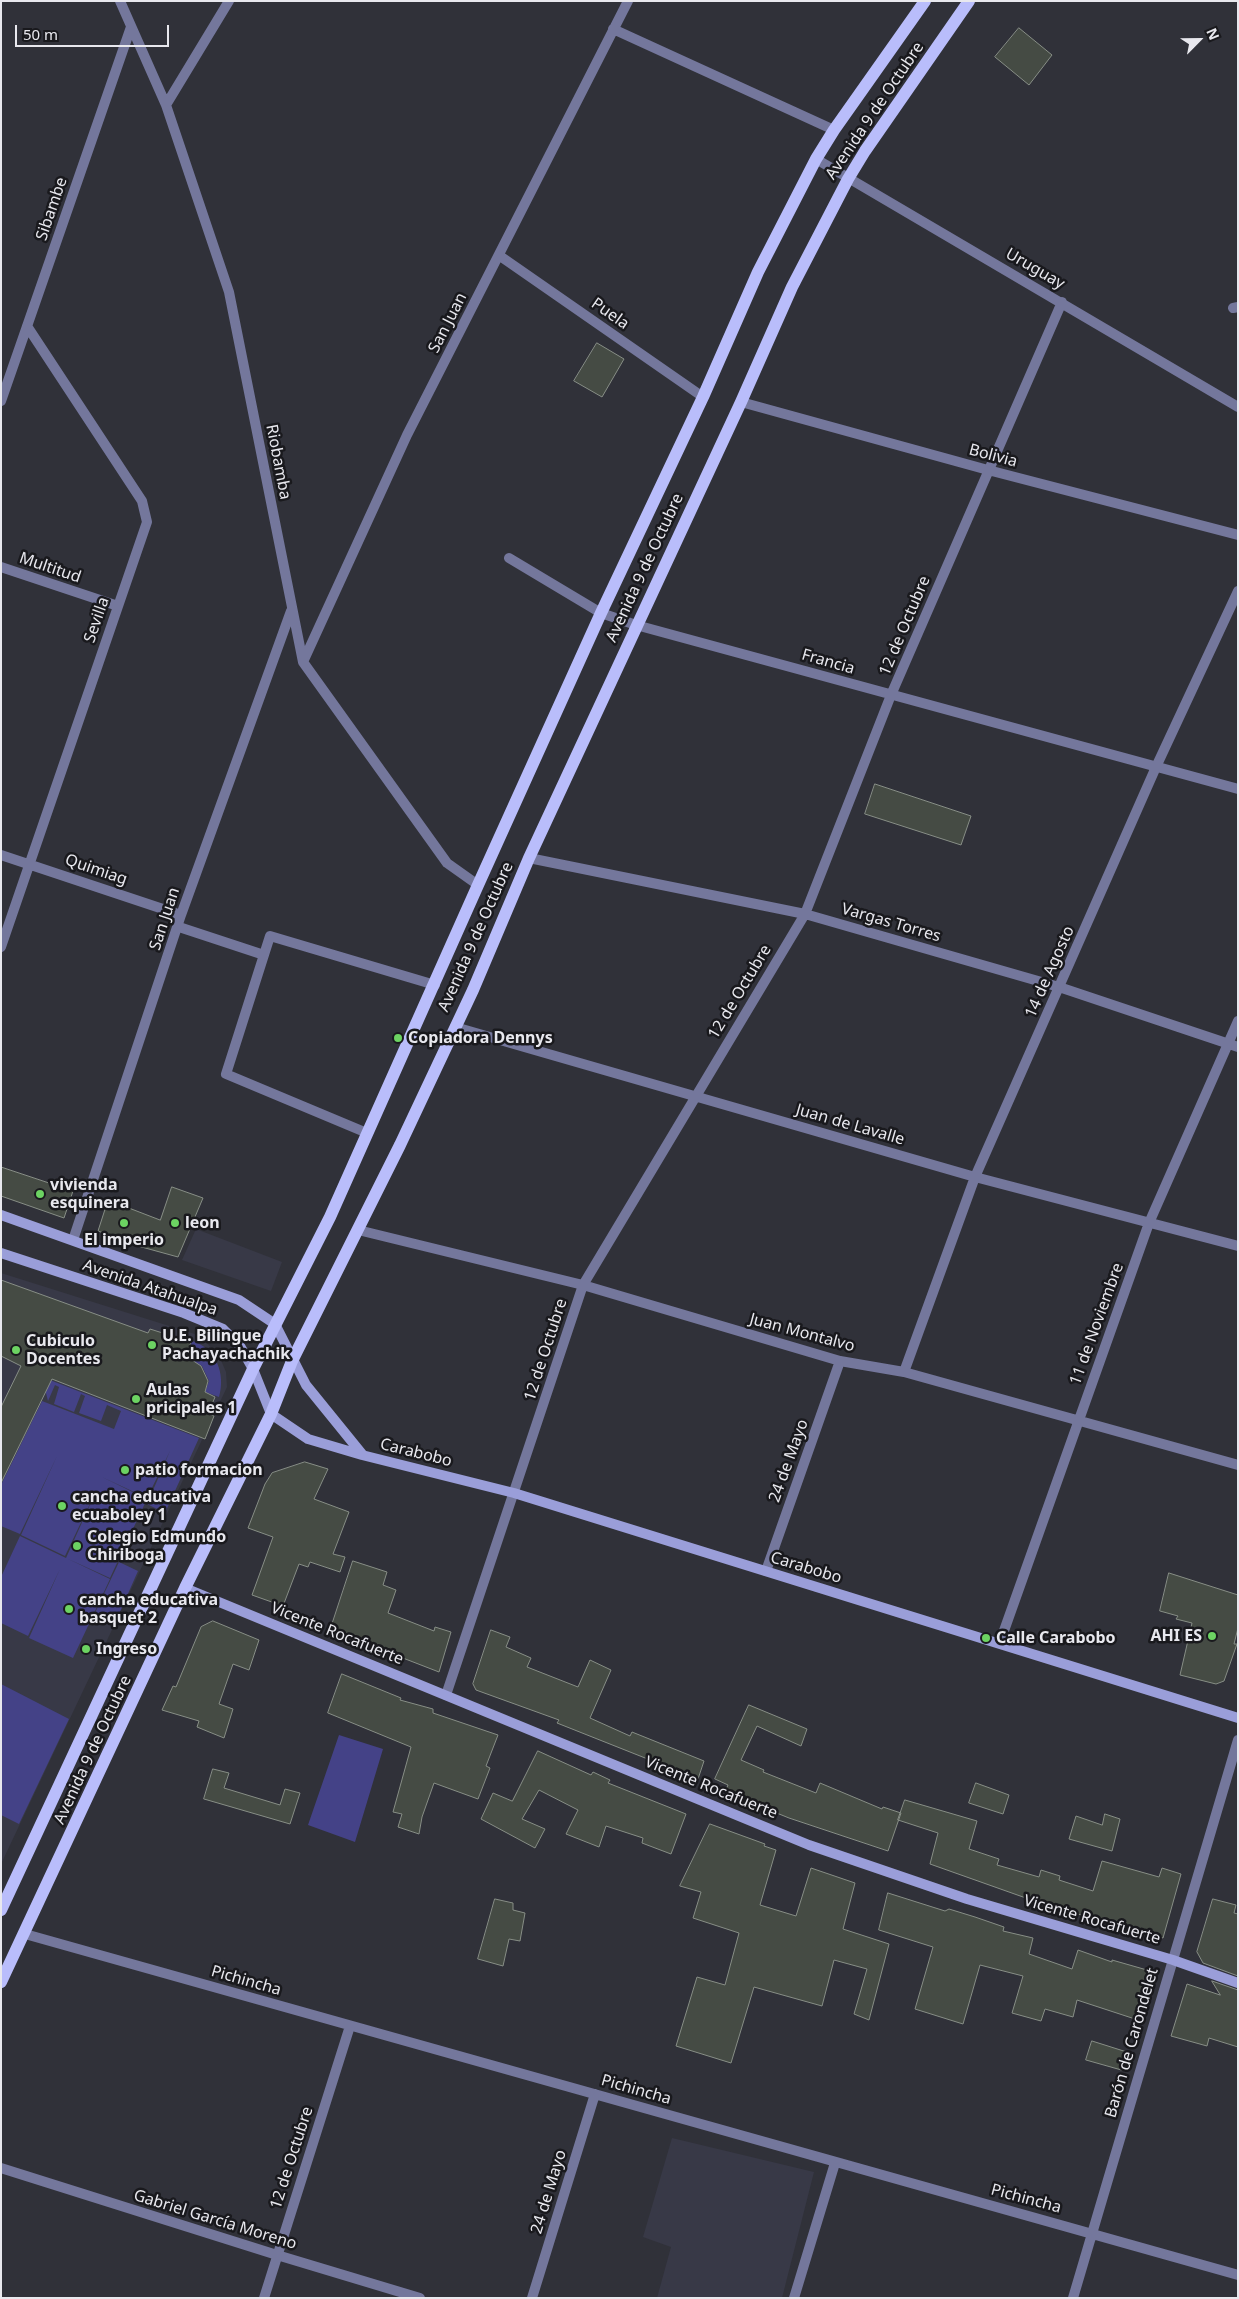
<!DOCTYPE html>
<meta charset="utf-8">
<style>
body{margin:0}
#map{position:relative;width:1239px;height:2299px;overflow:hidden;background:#303139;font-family:"Noto Sans",sans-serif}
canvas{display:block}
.frame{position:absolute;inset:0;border:2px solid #e8e8ee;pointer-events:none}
.north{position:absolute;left:1174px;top:15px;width:50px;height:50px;-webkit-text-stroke:4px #19191d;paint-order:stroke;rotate:67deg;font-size:14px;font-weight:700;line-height:20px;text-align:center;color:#e8e8ee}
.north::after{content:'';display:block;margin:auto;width:18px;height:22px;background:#e8e8ee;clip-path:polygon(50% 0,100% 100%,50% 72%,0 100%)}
.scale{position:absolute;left:15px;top:25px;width:154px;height:22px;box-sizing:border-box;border:2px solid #e8e8ee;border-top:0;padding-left:6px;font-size:15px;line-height:18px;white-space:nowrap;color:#e8e8ee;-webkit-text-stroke:4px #19191d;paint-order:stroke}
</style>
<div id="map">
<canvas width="1239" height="2299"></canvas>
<div class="frame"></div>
<div class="north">N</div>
<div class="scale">50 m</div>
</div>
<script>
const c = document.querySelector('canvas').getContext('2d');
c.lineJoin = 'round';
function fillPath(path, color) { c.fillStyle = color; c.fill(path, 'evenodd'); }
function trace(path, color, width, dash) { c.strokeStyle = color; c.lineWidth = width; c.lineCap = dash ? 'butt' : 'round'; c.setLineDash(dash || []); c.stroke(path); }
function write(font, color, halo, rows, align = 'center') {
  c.font = font + ' "Noto Sans",sans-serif'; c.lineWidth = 5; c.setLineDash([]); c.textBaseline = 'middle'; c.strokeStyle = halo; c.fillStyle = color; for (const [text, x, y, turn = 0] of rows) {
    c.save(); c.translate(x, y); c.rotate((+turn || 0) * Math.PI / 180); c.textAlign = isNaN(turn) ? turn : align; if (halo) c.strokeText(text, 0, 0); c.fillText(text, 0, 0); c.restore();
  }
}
fillPath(new Path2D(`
 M196 1229 282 1262 271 1291 182 1260Z
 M1 1273 201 1336 220 1358 226 1372 227 1387 1 1864Z
 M672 2138 814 2172 782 2298H657L671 2247 643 2237Z`), '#383947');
fillPath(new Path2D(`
 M192 1341C216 1348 226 1374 219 1397L205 1392 209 1381 202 1366 186 1359Z
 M42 1377 199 1438 165 1513 147 1504 170 1451 147 1498 102 1477 147 1499 110 1578 66 1558 97 1489 65 1556 21 1535 57 1456 20 1534 1 1526V1485L42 1401 114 1429 121 1411 107 1405 101 1421 79 1413 85 1396 81 1394 74 1412 54 1404 59 1387 55 1385 48 1401Z
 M20 1536 110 1579 73 1658 29 1638 60 1569 28 1636 1 1623V1577Z
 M119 1562 138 1571 119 1614 108 1621 94 1615Z
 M1 1684 69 1719 19 1824 1 1815Z
 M339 1735 383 1749 355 1842 308 1825Z`), '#444287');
const building = new Path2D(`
 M1019 28 1052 55 1029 85 995 57Z
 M597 343 624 359 602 397 574 381Z
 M875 784 971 816 961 845 865 814Z
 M1 1167 73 1191 64 1218 1 1196Z
 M172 1187 203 1198 178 1257 138 1246 98 1231 108 1200 160 1220Z
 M1 1280 148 1333 150 1329 191 1342 186 1356 201 1366 208 1381 205 1392 215 1397 208 1414 214 1416 205 1439 52 1379 1 1483V1407L21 1366 1 1356Z
 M305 1462 328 1469 314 1499 349 1512 333 1554 345 1557 340 1572 310 1562 308 1567 299 1564 283 1606 252 1595 273 1537 248 1528 265 1484 272 1473Z
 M353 1561 387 1572 383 1585 396 1590 388 1613 434 1631 435 1627 451 1632 439 1672 359 1641 360 1638 331 1628Z
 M1169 1573 1238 1595V1628L1234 1644H1237L1224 1681 1216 1684 1180 1675 1192 1623 1176 1619 1178 1616 1160 1611Z
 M213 1621 259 1640 249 1670 233 1664 219 1704 233 1709 224 1738 197 1727 199 1721 162 1710 173 1686 176 1687 201 1627Z
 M491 1630 510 1637 506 1647 531 1658 527 1667 578 1687 590 1660 611 1670 590 1718 630 1736 632 1732 704 1761 698 1779 557 1723 559 1720 476 1690 473 1684Z
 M342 1674 401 1698 400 1700 433 1709V1713L498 1735 486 1766 490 1768 478 1799 434 1783 422 1817 419 1834 398 1827 402 1814 393 1812 411 1747 328 1713Z
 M749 1705 807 1729 801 1746 757 1726 741 1760 764 1770 763 1772 816 1793 820 1783 882 1809 883 1807 901 1813 888 1851 789 1818 725 1792 728 1785 715 1779Z
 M538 1751 591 1775 593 1772 610 1780 608 1783 686 1814 671 1854 642 1843 643 1838 606 1826 599 1847 566 1834 578 1810 539 1790 522 1819 545 1829 535 1848 481 1819 493 1793 512 1801Z
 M213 1769 229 1773 224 1788 280 1805 285 1789 300 1793 290 1824 204 1799Z
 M976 1783 1009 1795 1003 1814 969 1803Z
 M905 1800 977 1821 969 1849 999 1859 997 1865 1039 1877 1041 1870 1060 1876 1059 1880 1093 1891 1102 1861 1159 1877 1162 1868 1181 1874 1163 1938 1071 1912V1914L930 1864 938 1833 898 1820Z
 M1105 1814 1120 1819 1112 1851 1069 1839 1076 1816 1102 1825Z
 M710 1824 765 1844 764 1846 776 1850 760 1905 796 1916 811 1868 855 1883 843 1929 889 1944 869 2020 854 2014 867 1969 834 1960 822 2006 754 1987 731 2063 676 2046 697 1977 725 1985 739 1933 693 1918 701 1892 680 1886Z
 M888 1893 945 1911 949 1909 975 1917 1004 1927 1003 1931 1033 1938 1029 1954 1072 1969 1078 1950 1112 1962V1960L1154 1972 1144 2007 1139 2006 1135 2019 1077 2000 1073 2017 1045 2009 1041 2021 1012 2013 1023 1976 980 1965 963 2024 915 2009 933 1947 879 1930Z
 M495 1899 513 1903V1910L525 1913 520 1941 509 1939 503 1966 478 1959Z
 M1213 1899 1236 1905 1234 1913 1238 1914V1976L1203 1963 1197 1952Z
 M1212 1981 1238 1990V2047L1209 2038 1207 2046 1171 2036 1187 1984 1220 1995Z
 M1092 2041 1130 2053 1125 2071 1086 2060Z`);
fillPath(building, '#454b44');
trace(building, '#878e86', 1);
trace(new Path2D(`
 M120 1 166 105 229 292 303 662 447 863 478 885
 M613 29 834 130
 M166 105 229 1
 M816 159 1238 407
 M500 256 703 397
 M1233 308 1238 307
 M1 401 131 27
 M741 402 988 470 1238 535
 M509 558 601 613 636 625 1238 789
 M1 567 118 606
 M303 662 407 435 628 1
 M1 855 181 915
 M529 858 805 914 1059 987 1238 1047
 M179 927 264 955
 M1 947 147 522 142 501 27 326
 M455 1027 975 1177 1238 1246
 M367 1133 226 1074 270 936 435 985
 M358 1230 583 1285 840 1361 904 1372 1238 1465
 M73 1240 181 915 291 611
 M904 1372 975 1177 1156 767 1238 591
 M766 1571 840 1361
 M1000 1642 1149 1223 1238 1021
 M446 1695 583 1285 805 914 891 695 1062 302
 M25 1934 1238 2275
 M1 2168 277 2255 420 2298
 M264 2298 350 2026
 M532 2298 595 2094
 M794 2298 835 2163
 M1073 2298 1238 1740`), '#74779c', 10);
trace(new Path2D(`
 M1 1215 239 1300 275 1324 306 1385 362 1454
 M1 1253 184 1313 223 1329 240 1346 253 1369 271 1414 308 1439 362 1455 514 1493 1238 1718
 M185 1588 809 1845 967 1899 1173 1960 1238 1983`), '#9a9ed9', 10);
trace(new Path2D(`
 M1 1910 253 1369 330 1217 478 885 601 613 703 397 758 272 816 159 834 130 925 1
 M1 1982 185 1588 271 1414 292 1361 400 1145 473 990 529 858 741 402 792 287 848 179 865 151 969 1`), '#b9bdfb', 12);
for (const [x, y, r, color] of [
 [398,1038,5,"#6cd362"],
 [40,1194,5,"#6cd362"],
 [124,1223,5,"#6cd362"],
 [175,1223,5,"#6cd362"],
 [152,1345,5,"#6cd362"],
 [16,1350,5,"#6cd362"],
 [136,1399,5,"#6cd362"],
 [125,1470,5,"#6cd362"],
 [62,1506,5,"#6cd362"],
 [77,1546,5,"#6cd362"],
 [69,1609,5,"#6cd362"],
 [1212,1636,5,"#6cd362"],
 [986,1638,5,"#6cd362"],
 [86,1649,5,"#6cd362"]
]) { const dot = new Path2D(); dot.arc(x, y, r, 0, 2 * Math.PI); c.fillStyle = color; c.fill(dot); trace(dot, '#19191d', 2); }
write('16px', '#e8e8ee', '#19191d', [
 ["Avenida 9 de Octubre",875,111,-56],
 ["Sibambe",52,209,-71],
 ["Uruguay",1035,269,30],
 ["Puela",610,314,35],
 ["San Juan",448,323,-63],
 ["Bolivia",993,456,15],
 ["Riobamba",278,462,79],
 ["Multitud",50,568,19],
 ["Avenida 9 de Octubre",645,568,-65],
 ["Sevilla",97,620,-71],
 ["12 de Octubre",905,626,-67],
 ["Francia",828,662,16],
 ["Quimiag",96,870,19],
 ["San Juan",165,919,-72],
 ["Vargas Torres",891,923,16],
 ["Avenida 9 de Octubre",476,937,-66],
 ["14 de Agosto",1050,972,-66],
 ["12 de Octubre",740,992,-59],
 ["Juan de Lavalle",850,1125,16],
 ["Avenida Atahualpa",150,1288,19],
 ["11 de Noviembre",1097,1324,-70],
 ["Juan Montalvo",802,1333,15],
 ["12 de Octubre",546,1350,-72],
 ["Carabobo",416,1453,14],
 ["24 de Mayo",789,1461,-70],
 ["Carabobo",806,1568,17],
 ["Vicente Rocafuerte",337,1634,22],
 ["Avenida 9 de Octubre",93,1750,-65],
 ["Vicente Rocafuerte",711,1788,22],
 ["Vicente Rocafuerte",1092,1920,16],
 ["Pichincha",246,1981,16],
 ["Barón de Carondelet",1132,2043,-74],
 ["Pichincha",636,2090,16],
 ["12 de Octubre",292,2158,-72],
 ["24 de Mayo",549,2192,-73],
 ["Pichincha",1026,2199,15],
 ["Gabriel García Moreno",215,2220,17]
]);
write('bold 16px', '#e8e8ee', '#19191d', [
 ["Copiadora Dennys",408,1038],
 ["vivienda",50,1185],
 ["esquinera",50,1203],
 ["leon",185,1223],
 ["El imperio",124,1240,"center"],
 ["U.E. Bilingue",162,1336],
 ["Pachayachachik",162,1354],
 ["Cubiculo",26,1341],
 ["Docentes",26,1359],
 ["Aulas",146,1390],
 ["pricipales 1",146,1408],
 ["patio formacion",135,1470],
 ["cancha educativa",72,1497],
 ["ecuaboley 1",72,1515],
 ["Colegio Edmundo",87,1537],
 ["Chiriboga",87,1555],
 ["cancha educativa",79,1600],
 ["basquet 2",79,1618],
 ["AHI ES",1202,1636,"right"],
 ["Calle Carabobo",996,1638],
 ["Ingreso",96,1649]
], 'left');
</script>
